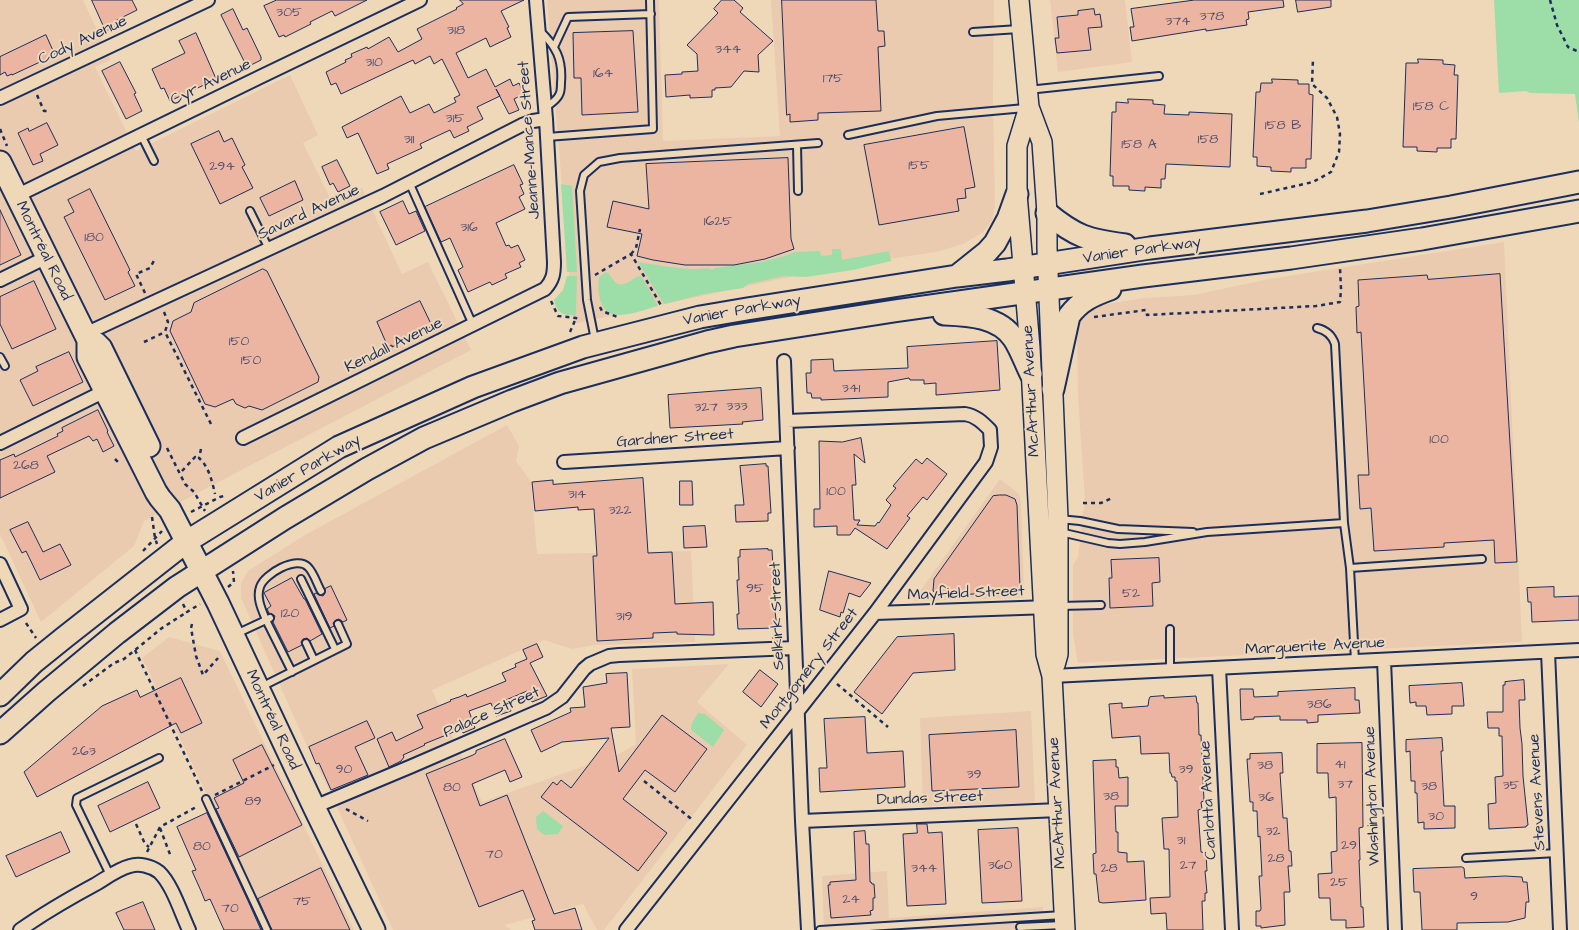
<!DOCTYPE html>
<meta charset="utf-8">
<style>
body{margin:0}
canvas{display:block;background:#efd8b8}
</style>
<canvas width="1579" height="930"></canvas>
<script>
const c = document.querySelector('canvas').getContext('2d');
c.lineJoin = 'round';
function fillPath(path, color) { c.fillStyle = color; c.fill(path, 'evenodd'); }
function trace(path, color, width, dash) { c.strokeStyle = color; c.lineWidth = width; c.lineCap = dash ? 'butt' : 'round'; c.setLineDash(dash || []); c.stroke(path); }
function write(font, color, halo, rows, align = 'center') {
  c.font = font + ' "Architects Daughter",sans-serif'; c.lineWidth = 4; c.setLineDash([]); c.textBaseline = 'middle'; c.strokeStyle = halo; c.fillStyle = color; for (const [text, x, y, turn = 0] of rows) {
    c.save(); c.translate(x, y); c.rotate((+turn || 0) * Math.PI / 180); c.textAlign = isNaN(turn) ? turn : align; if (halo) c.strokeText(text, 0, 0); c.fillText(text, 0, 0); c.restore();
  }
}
fillPath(new Path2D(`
 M0 0H83L111 60 95 67 136 151 290 75 318 135 303 143 332 202 362 188 402 274 428 262 471 350 144 521 134 546 41 622 0 534Z
 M547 0H659L663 141 780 136 771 0H994L993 98 995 206 992 221 982 233 963 244 936 252 840 266 573 324Z
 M1050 0H1125L1132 62 1058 72Z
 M1504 242 1522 642 1078 663 1073 634V565L1078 557 1085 500 1078 397 1077 333 1079 322 1094 306 1145 298 1194 295 1269 279Z
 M507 425 519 446 516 461 531 482 537 554 691 551 695 642 595 645 572 649 544 640 432 690 482 802 619 754 636 744 632 669 729 664 697 702 747 745 604 930H597L583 904 505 925 511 930H393L331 794 306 744 241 598V583L248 571 305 535Z
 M1000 479 1019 494 1021 503 1024 598 913 601Z
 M169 637 220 651 354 930H271L142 658Z
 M1031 711 1035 803 923 806 920 718Z
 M887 871 889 918 1043 907 1044 930H824L822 876Z`), '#eacbaf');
fillPath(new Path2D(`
 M1494 0H1579V123L1575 94 1530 93 1526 91 1499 93Z
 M561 184 572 186 577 272H567Z
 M832 249H841L842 260 889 251 891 261 853 270 806 277 784 276 748 284 743 288 704 294 664 304 638 262C657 265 678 269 697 269 703 269 708 267 712 270L715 268 761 262 781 257 795 252 820 251 821 256 832 255Z
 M606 272C611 275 611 278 615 282 622 289 631 280 638 276L642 277 658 306C646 309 631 315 619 315 599 315 597 291 599 277Z
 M567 276H577L576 315C563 316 557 313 554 300L563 290Z
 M698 713 705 714 724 730 713 747 691 730 692 723Z
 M543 811 563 826 558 834 544 835 537 829 536 817Z`), '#9ddda7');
const building = new Path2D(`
 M92 0H132L137 10 115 21 117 26 106 31Z
 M277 0H367L335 16 332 11 310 22 311 24 285 37 284 35 279 37 264 6Z
 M460 0H524L501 11 509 27 507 28 511 37 490 47 486 38 456 53 468 78 486 69 495 87 510 79 513 86 519 83 524 94 514 99 519 110 509 114 496 89 500 96 477 107 483 119 467 127 469 131 454 138 450 130 420 144 422 148 387 164 389 169 377 174 358 133 347 138 342 127 401 96 410 113 429 104 434 113 456 102 454 98 460 95 442 59 434 64 430 56 415 64 413 60 341 94 336 83 331 85 326 72 346 62 345 60 352 57 351 54 367 47 368 49 389 37 398 52 422 39 417 29 457 9 456 8 463 4Z
 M722 0H734L743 8 740 12 773 41 758 55 759 72 744 71 731 87 715 88V90H712V97L690 98V95L666 97 665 75 682 74V72L698 71 697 54 687 45 718 13 714 9Z
 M782 0H876L878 31H884L885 46 878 47 881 111 818 113V120L790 122V114L787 115Z
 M1195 0H1283L1284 7 1248 12 1249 19 1246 20 1247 25 1206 31V29L1132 41 1130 27H1134L1131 9Z
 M1296 0H1331V7L1298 12Z
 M233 9 243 30 247 28 261 57V60L247 67 221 15Z
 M1094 9 1095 15 1100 14 1102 27 1088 28 1091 50 1057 53 1055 38H1059L1057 17 1078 15V11Z
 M633 31 638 112 582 115 581 78H574L573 33Z
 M196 33 217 81 205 86 204 85 170 101 164 88 161 89 152 69 185 53 179 41Z
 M46 35 55 55 12 75V74L7 76 5 72 0 75V57Z
 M1418 59 1443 60V64L1455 65 1454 75H1458L1456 139H1451V148H1437V152L1417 151V147H1403L1406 63H1418Z
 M120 62 136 93 134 94 142 111 126 119 102 71Z
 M1272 79 1298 80V84H1309V94L1313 95 1311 159H1306V168H1291V172L1271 171V167L1257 166V157H1253L1256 92H1260L1261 83H1272Z
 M1128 99 1153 100V104L1165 105 1164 114 1189 115V112L1232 114 1230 167 1166 164 1165 179H1161V188L1145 187V191L1129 190V186H1113V176H1110L1112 112H1116V102L1128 103Z
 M47 123 58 145 40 154 43 161 33 165 18 133 28 128 29 131Z
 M964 127 975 187 965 189 966 198 957 199 959 211 879 225 864 145Z
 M219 131 224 142 232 138 233 140 245 165 242 167 253 188 220 204 191 144Z
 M788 158 791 239 794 249 765 259 734 265H685L653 260 637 256 642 234 607 227 613 201 649 209 646 164Z
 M337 160 350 186 338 192 333 183 330 185 322 167Z
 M514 165 523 184 520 185 524 194 519 197 525 209 496 223 506 246 509 245 511 248 518 245 525 260 519 263 521 267 505 274 507 278 492 285 490 282 468 292 458 270 463 267 450 238 441 242 425 207Z
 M295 181 303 200 269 216 260 198Z
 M90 189 130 270 128 272 135 286 105 300 64 217 74 212 68 200Z
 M403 201 409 214 416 211 425 231 396 245 380 212Z
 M0 210 21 255 0 265Z
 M263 269 267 271 319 377 318 382 262 410 249 406 245 408 236 404 233 399 215 407 205 404 170 331 173 321 191 312 194 303Z
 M1500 274 1517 562 1495 563 1494 540 1444 543V547L1374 551 1371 508 1360 509 1358 475H1369L1361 332 1357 333 1356 307 1359 306 1358 280 1427 275 1428 279Z
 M34 281 56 329 12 349 0 324V297Z
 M420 301 432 326 403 342 392 347V345L388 347 377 322Z
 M997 341 1000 390 936 395V383L924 384V380H910L909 378 888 382V397L821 400V398H812L811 393H807L806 373H811V360L833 359 834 371 908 368 907 347Z
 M69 352 83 382 33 406 20 380 38 371 36 367Z
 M761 388 763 420 742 422 743 424 670 428 668 395Z
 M98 410 108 431 107 432 114 446 103 452 97 439 93 441 89 436 47 456 55 472 0 498V460L14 454 15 457 58 436 57 434 63 431 62 428Z
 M861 438 865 463 854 454 856 485H852L854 520H860L857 525 875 526 878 522 879 523 891 505 886 500 896 488 893 486 916 459 922 464 927 458 947 474 927 500 923 497 907 516 910 518 887 549 855 528 850 535H837V526L814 527V509H820L819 441 842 442Z
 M766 464V466H768L771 513H768V521L736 522 735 505H744L740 466Z
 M643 478 648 553 672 552 675 604 713 602 714 635 677 634V632L653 633V638L597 641 593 556H597L594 509 578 510V507L535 511 532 482 553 480V484Z
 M680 481H692L693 505H680Z
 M1000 495H1006L1015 499 1017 505 1020 588 1016 592 1012 593 939 595 933 591 934 579 993 496Z
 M28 522 43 552 60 544 71 565 40 580 26 551 22 553 10 530Z
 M705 526 707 547 684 548 683 527Z
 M768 549V550H772L774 586H772L777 628 738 629 737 616V614H739L737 580H739L738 557H740V550Z
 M1159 558 1160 582 1152 583 1153 606 1110 608 1109 578H1112L1111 560Z
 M829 571 871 583 860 597 849 593 843 613 841 612 840 617 820 610Z
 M292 578 304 599H305L322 634 310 641 307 638 303 639 301 642 302 645 288 652 273 622 275 616 272 614 269 613 267 609 271 606 264 593Z
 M331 586 347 620 343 622 339 619 336 620 333 623 334 626 330 628 314 594 316 593 319 595 323 596 325 593V589Z
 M1554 587V597L1579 596V620L1532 622 1531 602H1528L1527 588Z
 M954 634 955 670 913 673 882 714 854 692 897 637Z
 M537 644 543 657 530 663 547 696 532 702 527 691 506 700 511 711 496 716 491 703 469 711 475 728 463 733 461 729 424 744 425 745 403 755 404 757 401 761 389 767 377 739 392 732 396 741 423 728 417 715 451 701 450 700 459 697 466 694 467 697 506 681 502 673 516 667 515 664 527 659 523 650Z
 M760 670 778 684 761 707 743 692Z
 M627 673 630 727 611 728 619 772 662 715 707 749 675 792 645 770 623 799 667 833 638 871 541 797 553 782 557 785 561 780 571 788 609 738 562 742 541 752 531 730 571 712 570 708 585 707 583 687 607 683 606 674Z
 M181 678 202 723 181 733 176 723 37 797 24 772 102 706 137 690 140 697Z
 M1524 680 1525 700H1519L1520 728 1522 744 1523 776 1528 825 1526 826V827L1489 829 1488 804 1496 803 1495 777 1503 776 1502 736H1499V728H1488L1487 712H1503V685H1505V682Z
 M1462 683 1464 706H1452V714L1427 715 1426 706H1416V702L1410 703 1409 686Z
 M1355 688V700H1359L1360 713 1318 715V722L1307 723V720H1280V716L1254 717V719L1241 720 1240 689H1253L1254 697 1278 696V692Z
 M1164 696V698L1196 696 1197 703H1198L1199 735H1201L1204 801 1201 802 1202 809 1198 810 1201 852 1206 853 1207 871H1205L1207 893H1205V901H1202L1203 930H1167L1166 913 1151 914 1150 898 1170 897 1169 849H1164L1162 818 1178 817 1177 781H1175V777H1172L1171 773H1170L1169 753 1141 754 1140 736 1112 738 1109 704 1122 703V708L1148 706 1149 699 1150 697Z
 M865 717 867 753 903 751 905 787 820 792 819 768H827L824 719Z
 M367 721 375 738 355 747 368 775 331 790 319 763 316 764 309 747Z
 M1016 730 1019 787 932 791 929 735Z
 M1442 738 1443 751H1441L1444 806H1455V828L1424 829V822L1418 823 1417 793H1415V781H1411L1410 751 1406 752V740Z
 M505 739 522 777 510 782 505 770 472 784 480 806 507 795 554 914 575 908 582 930H535L532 921 535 920 523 890 479 907 426 774 473 755 476 753V751Z
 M1362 743 1363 827 1359 828 1360 860H1359L1361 907H1363L1364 927 1346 928V920H1331L1330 898H1319L1318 874 1332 873 1331 852 1337 851 1336 797 1329 798 1328 773H1317V744Z
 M262 745 302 825 239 857 216 809 219 808 214 798 244 783 233 760Z
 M1282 753 1283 773H1280L1283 818H1287L1289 851H1291L1292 866H1288L1290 892H1284L1285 925 1261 928V926H1256V911H1260L1261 909 1259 876H1262L1260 836 1258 837 1257 811H1253V802H1250L1247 759H1250V754Z
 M1116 760V767H1118L1119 778 1128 777V806H1115L1116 832H1118V852L1127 853V862L1144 861 1146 900 1103 903 1099 902 1096 874H1094L1093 854 1096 853 1093 761Z
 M148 782 160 808 110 832 98 806Z
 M207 813 249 903 261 930H224L210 899 205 901 201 891 192 871 196 870 177 827Z
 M917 824H927L928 833 942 832 946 904 907 906 903 834 917 833Z
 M1018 828 1022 901 982 903 978 830Z
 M865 831 866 844H869L870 882H871L872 884H874L875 898H873V910L870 911 871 915 831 918 828 885H830V882L856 880 854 832Z
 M61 832 70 852 16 877 6 856Z
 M1462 867 1464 868 1465 878 1505 876 1522 877 1523 882H1527L1529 902H1526L1525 918 1508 922 1457 923V930H1422L1420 892H1414L1413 869Z
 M321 868 350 930H272L258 899Z
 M143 902 155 930H124L116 913Z`);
fillPath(building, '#ecb5a1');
trace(building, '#1b2f5e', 1);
const lane = new Path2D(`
 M539 30C556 46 563 59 561 83 561 87 561 92 559 95 556 101 550 104 545 108
 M973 32 1019 29
 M554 47 568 17 651 14
 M1028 90 1159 76
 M141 135 154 161
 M848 135 937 116 1025 108
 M547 137 653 129 650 0
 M797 145 798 191
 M409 182 473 325
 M250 211 269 249
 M1317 328C1326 330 1332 335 1335 344L1344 523 1350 568 1355 661
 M595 340 587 300 580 191 584 175 599 162 620 158 818 143
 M0 357 5 366
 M1059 519 1080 521 1118 529 1193 532
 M1060 532 1108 543 1120 544 1145 542 1207 532 1344 523
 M1350 568 1482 559
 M301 579 335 649
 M1060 606 1101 605
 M270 618 266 620C262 610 256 598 260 587 264 574 297 555 308 567 314 573 317 584 321 591
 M1170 629V670
 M236 634 266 620 292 672
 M306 643 314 660
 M261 687 347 644 338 624
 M206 799 267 930
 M1466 858 1557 853
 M110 875 76 805 77 798 159 758
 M1020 927 1063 925
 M820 930 1063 915`);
const street = new Path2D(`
 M0 98 208 0
 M16 196 260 77 420 0
 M0 280 47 257
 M85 334 383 196 522 125 533 121 546 119
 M784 361 802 821 808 930
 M243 438 545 289C553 280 554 274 554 262L546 119 536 0
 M0 443 105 391
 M564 462 788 448
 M0 564 21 609 0 620
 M875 613 1050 607
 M1548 652 1560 930
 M1384 660 1395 930
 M1219 668 1232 930
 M1052 676 1579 650
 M314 807 412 766 546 708 562 697 584 669 590 664 609 656 619 655 795 648
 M802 821 1059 810
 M20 930C44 913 70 898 96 884 106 878 118 869 130 866 139 863 151 866 159 872 172 884 181 913 189 930
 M626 930 875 613 986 462 991 447 990 430C982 422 976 416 965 414L787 421`);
const secondary = new Path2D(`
 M1019 0 1029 107 1042 142 1047 213V248L1058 519V654L1055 665
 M1029 107 1017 146V194L1030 348 1046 654 1052 676 1065 930`);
const primary = new Path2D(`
 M0 162 88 340V357L156 492 160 498 170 510 218 603 314 807 374 930
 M1047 213C1076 237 1088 240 1125 245
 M957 276 987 252 995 243 1008 219 1017 194
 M944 314C968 315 999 316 1014 339 1021 350 1025 362 1031 374
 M88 340 96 343 101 348 149 446
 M1053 389 1069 316C1080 301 1093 295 1110 289
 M0 695 34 662 65 637 186 542 339 447 473 387 583 347 700 317 747 309 957 276 1007 270 1150 248 1367 221 1451 207 1579 182
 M0 733 46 692 117 633 177 587 285 518 367 469 424 438 512 401 560 383 707 342 734 336 894 311 1143 276 1291 258 1422 239 1579 211`);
trace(lane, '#1b2f5e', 10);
trace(street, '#1b2f5e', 16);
trace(secondary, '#1b2f5e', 22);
trace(primary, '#1b2f5e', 25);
trace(new Path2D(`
 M1550 0 1557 25 1568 47 1579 52
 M37 95 44 111H49
 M0 129 7 146
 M1260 194 1313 182 1331 172 1339 152 1340 134 1337 117 1327 98 1312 84 1313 59
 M631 254 636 248 640 229
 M595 275 631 254 662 307
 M145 293 136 274 150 268 155 259
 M551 301 558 316 576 318 580 320
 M600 307 602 311 620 318
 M164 312 168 322 165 332 212 426
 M1094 317 1146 310 1147 315 1316 306 1340 302 1341 289 1340 268
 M570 332 576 318
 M144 342 165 332
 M167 448 185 484 194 492 205 511
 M201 449 199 458C209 467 212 481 215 494
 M115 459 119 463H121
 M182 471 195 457 199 458
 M1083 503H1101L1112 498
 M191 512 220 497 227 495
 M152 517 155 538 157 544
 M143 551 162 531
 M228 587 234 582 233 571
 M183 604 187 612 200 604
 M26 623 36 638
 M192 624 191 628 196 656 203 675 218 658
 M135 650 202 791
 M837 684 888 727
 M83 686 114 663 124 659 162 628 187 612
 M644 781 694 821
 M215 795 274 765
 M346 809 368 821
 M136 824 145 844 149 847
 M160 828 171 857
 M147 852 160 827 198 806`), '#1b2f5e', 2.5, [4, 4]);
trace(lane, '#efd8b8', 6);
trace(street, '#efd8b8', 12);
trace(secondary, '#efd8b8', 19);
trace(primary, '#efd8b8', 21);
write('14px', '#4f506f', null, [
 ["305",289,13],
 ["378",1212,17],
 ["374",1178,22],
 ["318",456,31],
 ["344",728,50],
 ["310",374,63],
 ["164",603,74],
 ["175",833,79],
 ["158 C",1431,107],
 ["315",455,119],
 ["158 B",1283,126],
 ["311",409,140],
 ["158",1208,140],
 ["158 A",1139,145],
 ["155",919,166],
 ["294",222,167],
 ["1625",718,222],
 ["316",469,228],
 ["180",94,238],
 ["150",239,342],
 ["150",251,361],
 ["341",851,389],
 ["333",737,407],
 ["327",706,408],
 ["100",1439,440],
 ["268",26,466],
 ["100",836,492],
 ["314",577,495],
 ["322",620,511],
 ["95",755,589],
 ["52",1131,594],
 ["120",290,614],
 ["319",624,617],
 ["386",1319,705],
 ["263",84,752],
 ["41",1340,765],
 ["38",1265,766],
 ["90",344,770],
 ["39",1186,770],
 ["39",974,775],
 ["37",1345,785],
 ["35",1511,786],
 ["38",1429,787],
 ["80",452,788],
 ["38",1111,797],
 ["36",1266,798],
 ["89",253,802],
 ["30",1436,817],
 ["32",1273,832],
 ["31",1181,841],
 ["29",1349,846],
 ["80",202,847],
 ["70",494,855],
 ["28",1276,859],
 ["360",1000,866],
 ["27",1188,866],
 ["344",924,869],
 ["28",1109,869],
 ["25",1339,883],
 ["9",1474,897],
 ["24",851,900],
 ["75",302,902],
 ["70",230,909]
]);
write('16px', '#1b2f5e', '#efd8b8', [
 ["Cody Avenue",83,41,-25],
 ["Cyr Avenue",211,83,-26],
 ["Jeanne-Mance Street",530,140,-94],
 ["Savard Avenue",309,213,-25],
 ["Montréal Road",43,251,64],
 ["Vanier Parkway",1142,251,-8],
 ["Vanier Parkway",742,311,-10],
 ["Kendall Avenue",394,346,-26],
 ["McArthur Avenue",1032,391,-93],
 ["Gardner Street",675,439,-4],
 ["Vanier Parkway",308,469,-30],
 ["Mayfield Street",966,594,-2],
 ["Selkirk Street",778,616,-92],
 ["Marguerite Avenue",1315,647,-3],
 ["Montgomery Street",810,669,-52],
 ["Palace Street",492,713,-24],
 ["Montréal Road",272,720,65],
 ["Stevens Avenue",1538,792,-93],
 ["Washington Avenue",1373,796,-92],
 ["Dundas Street",930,799,-2],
 ["Carlotta Avenue",1209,800,-93],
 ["McArthur Avenue",1058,803,-93]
]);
</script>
